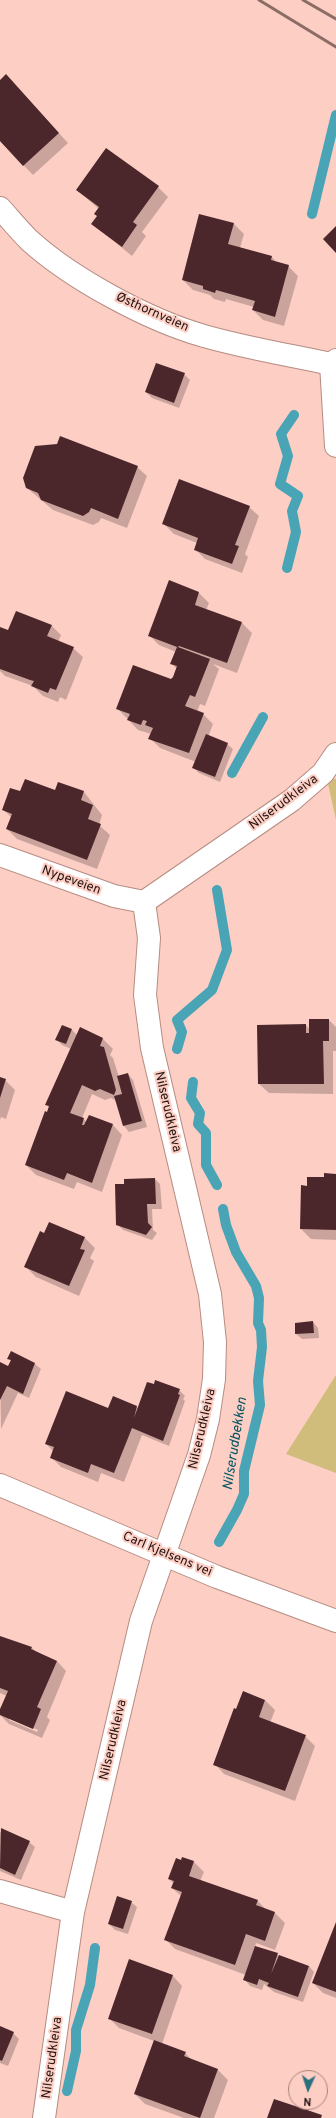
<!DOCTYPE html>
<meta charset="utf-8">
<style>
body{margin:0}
#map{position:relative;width:336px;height:2118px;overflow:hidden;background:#fdcec4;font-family:Overpass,sans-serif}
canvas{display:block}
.north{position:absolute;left:288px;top:2070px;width:40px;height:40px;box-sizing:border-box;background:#fdcec4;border:1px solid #a6847c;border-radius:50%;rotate:183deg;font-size:11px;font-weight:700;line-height:16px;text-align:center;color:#241411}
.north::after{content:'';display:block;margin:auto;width:14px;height:18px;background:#2a707e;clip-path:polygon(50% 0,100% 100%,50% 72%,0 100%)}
</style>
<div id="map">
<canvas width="336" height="2118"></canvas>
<div class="north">N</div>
</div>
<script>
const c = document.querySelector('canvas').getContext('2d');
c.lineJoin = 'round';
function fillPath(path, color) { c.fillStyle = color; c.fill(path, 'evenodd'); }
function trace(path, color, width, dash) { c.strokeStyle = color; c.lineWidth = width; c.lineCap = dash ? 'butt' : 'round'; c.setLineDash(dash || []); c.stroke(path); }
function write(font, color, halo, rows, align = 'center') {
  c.font = font + ' Overpass,sans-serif'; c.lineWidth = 4; c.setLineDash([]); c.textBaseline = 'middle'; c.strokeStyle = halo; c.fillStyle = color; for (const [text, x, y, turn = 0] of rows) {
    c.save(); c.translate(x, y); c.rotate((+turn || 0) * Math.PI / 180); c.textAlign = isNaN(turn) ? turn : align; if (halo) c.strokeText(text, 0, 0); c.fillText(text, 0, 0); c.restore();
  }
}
fillPath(new Path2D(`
 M327 779H336V820Z
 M336 1375V1473L286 1454Z`), '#d0bc7b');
fillPath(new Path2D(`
 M6 75 68 143 33 175 0 141V81Z
 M158 187 168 197 142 232 146 236 132 256 93 224 98 217 99 209 77 190Z
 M199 215 234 224 244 234 240 248 272 257 277 263 288 266 298 276 284 326 263 320 253 310 254 307 226 299 225 302 214 299 210 295 193 290 183 280Z
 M184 374 190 380 179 408 152 398 146 392Z
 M57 445 137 467 147 476 127 528 101 518 99 522 93 525 53 510 27 488Z
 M249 507 259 516 245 554 248 557 242 573 205 559 195 549 197 543 174 534 164 524Z
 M169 581 199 593 209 603 206 610 242 623 252 633 237 673 213 664 219 669 205 706 200 704 197 712 203 714 213 724 208 737 227 744 233 749 220 782 199 773 194 768 196 762 160 748 150 738 151 734 138 730 118 709 172 680 177 669 172 664 176 652 159 645 149 635Z
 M51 625 61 635 58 642 73 648 83 657 66 700 60 697 58 702 43 696 33 686 5 676 0 671V628L8 631Z
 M59 783 84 792 102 815 99 825 110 835 97 869 17 839 7 829 12 818 3 809 56 792Z
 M329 1020 336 1027V1051H333V1094L269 1093 259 1084 306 1025 310 1030Z
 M63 1026 72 1030 78 1036 81 1029 103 1039 113 1049 110 1055 113 1058 119 1077 128 1074 133 1080 147 1127 129 1132 124 1126 117 1101 111 1098 105 1100 92 1094 82 1118 87 1122 113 1125 122 1135 102 1192 77 1182 74 1189 36 1175 26 1165 50 1108 46 1104 71 1049 62 1045 57 1040Z
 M0 1078 5 1080 15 1090 6 1119 1 1117 0 1120Z
 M336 1175V1240L311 1239 301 1229 308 1187Z
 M155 1179 160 1184 162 1209H152L153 1230 157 1233 152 1240 123 1230 117 1224 125 1185Z
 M50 1223 85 1238 95 1248 90 1258 94 1261 79 1296 36 1277 26 1267Z
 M313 1322 318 1328 319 1338 302 1339 296 1334Z
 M11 1352 35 1364 41 1369 29 1398 18 1393 1 1429 0 1363 12 1369 11 1361 8 1358Z
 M179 1390 185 1396 183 1399 185 1401 169 1446 142 1435 124 1482 101 1473 98 1482 61 1467 51 1457 54 1452 46 1444 108 1409 136 1406 139 1409Z
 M0 1637 32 1648 38 1653 57 1661 66 1671 47 1717 50 1720 42 1738 9 1724 0 1715 7 1696 0 1693ZM9 1718 38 1730 37 1732 9 1720Z
 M265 1700 275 1710 270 1723 305 1736 315 1746 295 1801 224 1774 215 1764Z
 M2 1830 29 1842 35 1847 21 1880 0 1871V1833Z
 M182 1861 194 1862 204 1872 200 1881 258 1901 266 1910 275 1913 285 1923 275 1950 256 1943 255 1947 309 1966 314 1972 303 2002 274 1992 264 1984 262 1990 250 1986 245 1980 246 1975 175 1949 166 1940 181 1896 172 1888 174 1884 169 1879Z
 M131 1902 137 1907 128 1934 115 1930 109 1924Z
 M336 1925V1998L323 1993 313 1983Z
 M173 1976 182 1986 162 2044 185 2053 193 2061 218 2070 228 2080 214 2118H184L145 2104 135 2094 154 2041 119 2028 110 2019Z
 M0 2028 13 2033 19 2039 8 2066 0 2063Z`), '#0003');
trace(new Path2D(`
 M312 214 336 115
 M287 568 296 532 292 511 298 496 280 484 288 456 281 434 294 415
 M232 773 263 717
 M177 1049 182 1032 177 1020 212 990 227 950 217 890
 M193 1082 191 1098 200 1113 198 1124 206 1133V1165L217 1185
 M219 1542 237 1510 244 1494V1471L260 1405 258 1381 262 1347 261 1330 258 1323 259 1298 256 1286 236 1252 226 1225 223 1209
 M67 2091 76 2051V2030L90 1985 95 1948`), '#49a4b6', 10);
fillPath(new Path2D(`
 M6 74 59 133 23 166 0 141V80Z
 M106 148 159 186 133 222 137 225 122 247 91 224 97 216 94 214 99 207 76 190Z
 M199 214 234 223 228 244 272 256 271 260 289 265 275 317 252 310 255 301 216 290 215 293 203 289V286L182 280Z
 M336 226V253L323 239Z
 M156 363 185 373 174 403 145 392Z
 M60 436 138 466 118 519 91 508 89 512 83 516 41 500 38 493 26 488 23 478 35 446 57 444Z
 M179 479 250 506 235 545 239 546 232 564 194 550 198 538 162 524Z
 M169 580 199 592 195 605 242 622 227 663 179 646 178 647 210 659 195 697 190 695 185 706 204 713 189 753 148 739 153 728 145 725 147 721 143 720 141 725 127 720 130 714 116 709 133 665 171 679 173 677 177 666 170 664 177 647 148 636Z
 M16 611 52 625 47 636 74 647 56 690 50 688 48 693 31 686 34 681 30 680 0 669V627L8 630Z
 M206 734 228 743 215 777 192 768Z
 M25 779 55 790 58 782 84 791 81 800 93 805 88 819 101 824 87 860 6 829 12 814 2 810 10 788 20 791Z
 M309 1019H329V1041H323L324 1084H258L257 1025 306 1024V1033H309Z
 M62 1025 72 1029 66 1044 55 1040Z
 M80 1027 103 1038 100 1046 104 1047 116 1090 114 1095 100 1089 95 1091 82 1085 70 1113 84 1118 82 1125H84L89 1115 113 1124 92 1183 67 1173 64 1180 25 1165 45 1111 47 1112 49 1106 45 1105Z
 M128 1073 142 1121 123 1126 114 1096 122 1094 117 1076Z
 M0 1077 6 1079 0 1098Z
 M324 1173 336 1174V1230L300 1229 301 1185 307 1186V1177H324Z
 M155 1178 156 1204H147L148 1223 152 1227 146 1235 116 1225 115 1184H124V1179Z
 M49 1222 85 1237 80 1249 85 1250 69 1286 24 1267 40 1231 44 1233Z
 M313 1321 314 1333 295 1334V1323Z
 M11 1351 35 1363 23 1394 7 1386 0 1400V1362L8 1366 11 1360 7 1359Z
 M155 1380 180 1389 178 1394 180 1395 163 1441 132 1428 114 1473 91 1464 88 1473 50 1458 54 1447 45 1444 66 1391 108 1408 113 1396 137 1406 134 1418 147 1382 154 1384Z
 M0 1636 32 1647 31 1649 57 1661 37 1707 41 1709 33 1729 0 1715V1709L8 1691 0 1688Z
 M243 1691 265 1700 259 1717 306 1735 285 1791 213 1765 234 1708 236 1709Z
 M1 1828 30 1841 15 1875 0 1868Z
 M182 1857 194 1861 189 1876 258 1900 256 1905 275 1912 265 1941 246 1934 235 1965 164 1940 182 1892 171 1888 174 1881 168 1879 176 1858 181 1860Z
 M117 1896 132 1901 123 1929 108 1924Z
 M336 1922V1992L312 1983Z
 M255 1946 278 1953 271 1974 279 1955 309 1966 298 1997 267 1986 269 1983 259 1979 257 1985 243 1980Z
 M129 1959 173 1975 152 2034 108 2019Z
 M0 2026 14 2032 2 2061 0 2060Z
 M154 2040 186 2052 184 2056 218 2069 200 2118 134 2094Z
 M274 2099 322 2115 321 2118H267Z`), '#4b272c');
const minor = new Path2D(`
 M0 208C10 219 19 230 29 240 72 279 148 320 204 336 246 348 289 355 331 364
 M336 360 331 364 336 446
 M0 855 114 896 144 902
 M0 1891 73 1912
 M44 2118 73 1912 141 1621 199 1455 208 1419 214 1379 215 1342 210 1294 152 1048 145 995 149 938 144 902 292 800 323 773 336 754`);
const secondary = new Path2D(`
 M0 1485 217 1577 336 1621`);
trace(minor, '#b68c82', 24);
trace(secondary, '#b68c82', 24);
trace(minor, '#fff', 22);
trace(secondary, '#fff', 22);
trace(new Path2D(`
 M259 0 336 47
 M303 0 336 19`), '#8c6d66', 3);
write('13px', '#241411', '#fdcec4', [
 ["Østhornveien",152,313,24],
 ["Nilserudkleiva",284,803,-37],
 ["Nypeveien",71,881,20],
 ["Nilserudkleiva",167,1112,77],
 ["Nilserudkleiva",203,1429,-77],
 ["Carl Kjelsens vei",167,1555,23],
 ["Nilserudkleiva",114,1740,-77],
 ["Nilserudkleiva",53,2058,-82]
]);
write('italic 14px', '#005461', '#fdcec4', [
 ["Nilserudbekken",236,1444,-81]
]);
</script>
